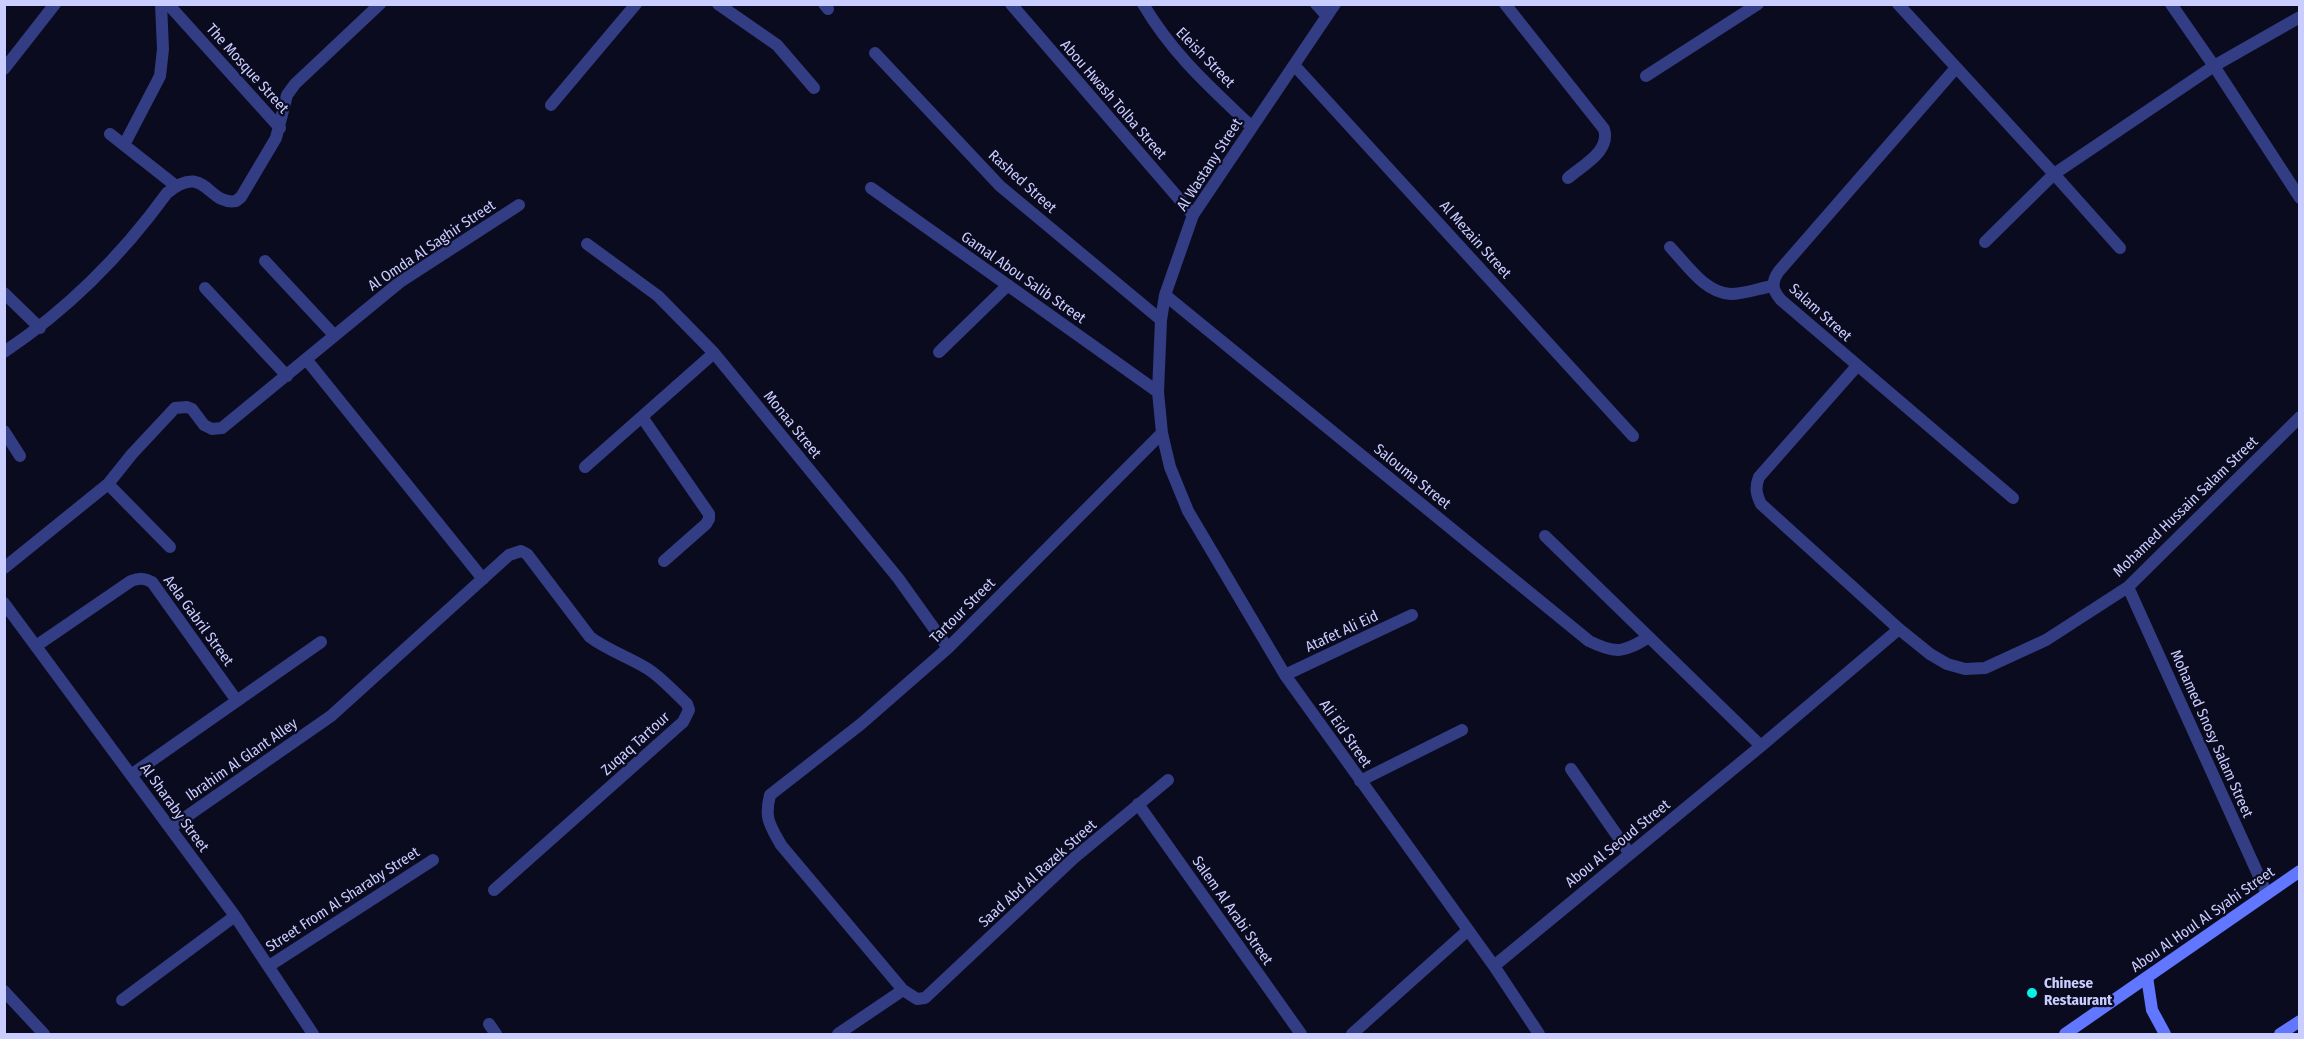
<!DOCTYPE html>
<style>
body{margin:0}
#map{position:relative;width:2304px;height:1039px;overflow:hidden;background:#0b0b20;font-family:"Fira Sans Condensed",sans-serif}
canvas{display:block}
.frame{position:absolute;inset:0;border:6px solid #cacdff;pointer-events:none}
</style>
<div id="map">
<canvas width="2304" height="1039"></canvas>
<div class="frame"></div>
</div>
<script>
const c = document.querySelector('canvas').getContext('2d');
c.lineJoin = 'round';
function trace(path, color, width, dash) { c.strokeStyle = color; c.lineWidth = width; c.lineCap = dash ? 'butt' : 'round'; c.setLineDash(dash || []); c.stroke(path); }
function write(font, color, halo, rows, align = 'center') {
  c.font = font + ' "Fira Sans Condensed",sans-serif'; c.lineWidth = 4.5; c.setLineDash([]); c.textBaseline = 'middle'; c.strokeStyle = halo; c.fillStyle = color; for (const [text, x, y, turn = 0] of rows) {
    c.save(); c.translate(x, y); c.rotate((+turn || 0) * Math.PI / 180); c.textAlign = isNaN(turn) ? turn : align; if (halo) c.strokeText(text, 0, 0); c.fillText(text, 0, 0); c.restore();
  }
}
trace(new Path2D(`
 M168 4 280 128
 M718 4 777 45 814 88
 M824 4 828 9
 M1011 4 1193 215
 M1143 4C1174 56 1210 87 1252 127
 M1316 4 1327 16
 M1335 4 1193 215 1165 295 1161 320 1158 392 1162 433 1170 467 1188 511 1285 675 1494 966 1539 1034
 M1505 4 1604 129C1611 151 1583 165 1568 178
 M1898 4 2054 174 2120 248
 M2171 4 2214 66 2300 198
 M875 53 1000 186 1161 320
 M1294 65 1633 436
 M4 69 55 4
 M1955 69 1779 271C1771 282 1772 290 1781 300L2013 498
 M1646 76 1758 4
 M551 105 636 4
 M110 134 176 186
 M124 145 160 76 163 49 161 4
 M871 188 1158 392
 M1985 242 2054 174 2214 66 2300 17
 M587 244 658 296 714 353 898 578 948 648
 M1670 247C1687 265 1705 293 1731 294 1744 294 1760 288 1773 286
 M265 261 334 335
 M205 288 287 376
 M4 293 40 328
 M1165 295 1589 641C1617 655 1624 652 1649 637
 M4 352C67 310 122 255 167 193 206 161 207 206 236 201L241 197 276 138 287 95 295 84 380 4
 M939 352 1008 285
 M306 359 483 579
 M1857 366 1759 477C1755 487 1756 494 1761 504L1899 629 1930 654 1947 664 1965 669 1985 668 2046 640 2128 587 2300 417
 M642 417 709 514V519L706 524 664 561
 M4 431 20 456
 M1162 433 948 648 861 724 770 795C764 819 770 825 781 845L903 990 917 999 925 998 1074 858 1168 780
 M585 467 714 353
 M108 484 170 547
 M1545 536 1761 746
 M4 568 108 484 132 454 175 408 187 407 192 409 204 425 212 429 222 428 400 282 519 205
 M2128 587 2267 894
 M4 603 235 916 313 1034
 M36 646 131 581C139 578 144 578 152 582L237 701
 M1285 675 1412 615
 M1571 769 1630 854
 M131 775 321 642
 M1360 781 1462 730
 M1138 804 1301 1034
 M170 828 331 716 509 555 521 551 527 554 590 637C607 650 629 657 648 669 662 678 674 692 687 704L689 710 683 722 494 890
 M269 966 433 860
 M1494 966 1761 746 1899 629
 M4 991 44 1034
 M122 1000 235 916
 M489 1024 496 1034
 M838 1034 903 990
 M1352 1034 1467 931`), '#323d83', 12);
trace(new Path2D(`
 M2147 977 2152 1010 2165 1034
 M2065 1034 2300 871
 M2280 1034 2300 1021`), '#6177ff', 12);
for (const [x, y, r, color] of [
 [2032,993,6,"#00f5e5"]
]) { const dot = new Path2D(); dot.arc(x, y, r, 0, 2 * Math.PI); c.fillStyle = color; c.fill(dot); trace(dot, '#0b0b20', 2); }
write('15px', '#cacdff', '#0b0b20', [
 ["Eleish Street",1205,58,46],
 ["The Mosque Street",247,69,48],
 ["Abou Hwash Tolba Street",1113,100,49],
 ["Al Wastany Street",1210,165,-57],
 ["Rashed Street",1022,182,42],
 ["Al Mezain Street",1475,240,48],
 ["Al Omda Al Saghir Street",432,246,-34],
 ["Gamal Abou Salib Street",1023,278,35],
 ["Salam Street",1820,313,42],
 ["Monaa Street",792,425,51],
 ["Salouma Street",1412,477,39],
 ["Mohamed Hussain Salam Street",2186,507,-44],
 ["Tartour Street",963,611,-45],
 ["Aela Gabril Street",198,621,54],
 ["Atafet Ali Eid",1342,632,-25],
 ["Ali Eid Street",1345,734,55],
 ["Mohamed Snosy Salam Street",2211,734,66],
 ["Zuqaq Tartour",636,744,-42],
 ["Ibrahim Al Glant Alley",242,760,-35],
 ["Al Sharaby Street",174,808,54],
 ["Abou Al Seoud Street",1618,844,-39],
 ["Saad Abd Al Razek Street",1038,874,-42],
 ["Street From Al Sharaby Street",343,900,-33],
 ["Salem Al Arabi Street",1232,911,55],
 ["Abou Al Houl Al Syahi Street",2203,920,-35]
]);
write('bold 15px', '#cacdff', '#0b0b20', [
 ["Chinese",2044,984],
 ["Restaurant",2044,1001]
], 'left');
</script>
